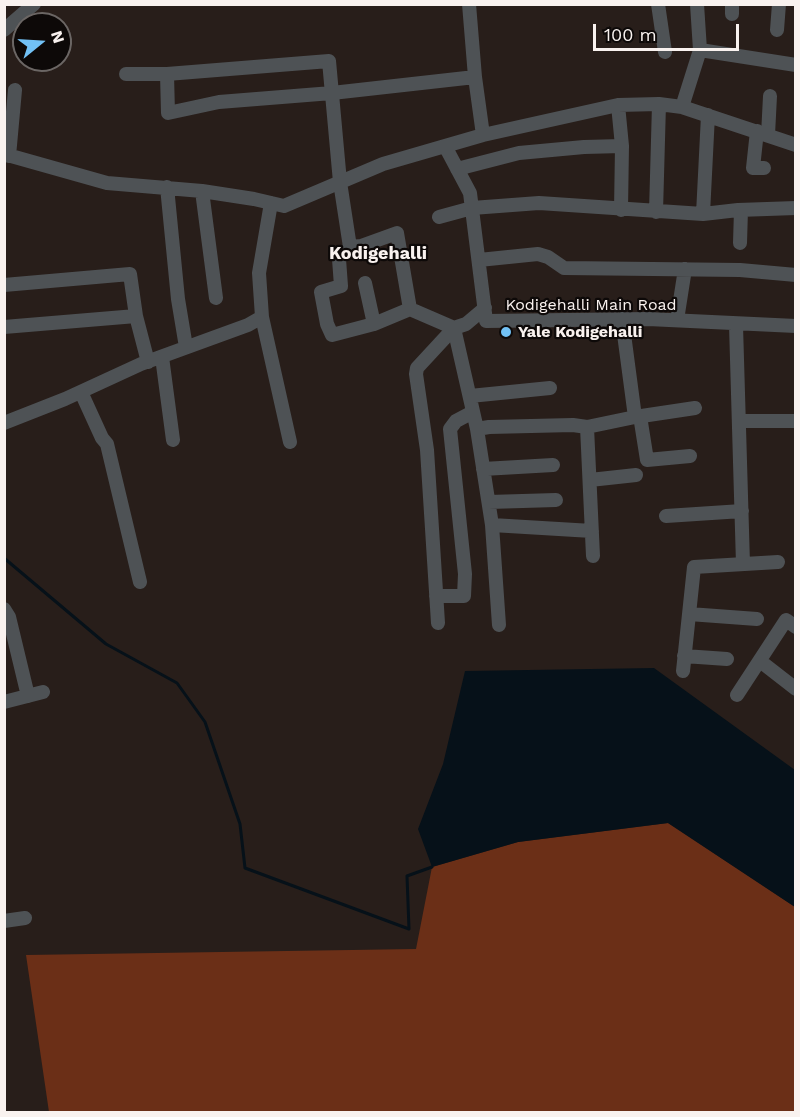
<!DOCTYPE html>
<style>
body{margin:0}
#map{position:relative;width:800px;height:1117px;overflow:hidden;background:#281e1a;font-family:"Work Sans",sans-serif}
canvas{display:block}
.frame{position:absolute;inset:0;border:6px solid #f9f2ef;pointer-events:none}
.north{position:absolute;left:12px;top:12px;width:60px;height:60px;box-sizing:border-box;background:#0d0908;border:2px solid #6b6664;border-radius:50%;rotate:72deg;font-size:16px;font-weight:700;line-height:24px;text-align:center;color:#f9f2ef}
.north::after{content:'';display:block;margin:auto;width:21px;height:27px;background:#72c1f5;clip-path:polygon(50% 0,100% 100%,50% 72%,0 100%)}
.scale{position:absolute;left:593px;top:24px;width:146px;height:27px;box-sizing:border-box;border:3px solid #f9f2ef;border-top:0;padding-left:8px;font-size:18px;line-height:21px;white-space:nowrap;color:#f9f2ef;-webkit-text-stroke:4px #0d0908;paint-order:stroke}
</style>
<div id="map">
<canvas width="800" height="1117"></canvas>
<div class="frame"></div>
<div class="north">N</div>
<div class="scale">100 m</div>
</div>
<script>
const c = document.querySelector('canvas').getContext('2d');
c.lineJoin = 'round';
function fillPath(path, color) { c.fillStyle = color; c.fill(path, 'evenodd'); }
function trace(path, color, width, dash) { c.strokeStyle = color; c.lineWidth = width; c.lineCap = dash ? 'butt' : 'round'; c.setLineDash(dash || []); c.stroke(path); }
function write(font, color, halo, rows, align = 'center') {
  c.font = font + ' "Work Sans",sans-serif'; c.lineWidth = 4.5; c.setLineDash([]); c.textBaseline = 'middle'; c.strokeStyle = halo; c.fillStyle = color; for (const [text, x, y, turn = 0] of rows) {
    c.save(); c.translate(x, y); c.rotate((+turn || 0) * Math.PI / 180); c.textAlign = isNaN(turn) ? turn : align; if (halo) c.strokeText(text, 0, 0); c.fillText(text, 0, 0); c.restore();
  }
}
fillPath(new Path2D(`
 M668 823 795 907V1112H49L26 955 416 949 432 867 518 842Z`), '#6b2f17');
fillPath(new Path2D(`
 M654 668 795 770V907L668 823 518 842 432 867 418 829 443 764 465 671Z`), '#061119');
trace(new Path2D(`
 M4 558 106 644 177 683 205 722 240 824 245 868 409 929 407 876 432 867`), '#061119', 3);
trace(new Path2D(`
 M469 4 475 77 483 135
 M658 4 665 52
 M732 14V4
 M4 30 34 4
 M777 30 779 4
 M700 50 796 65
 M126 74H167L329 61 340 182 350 247
 M167 74 168 113 219 102 332 93 475 77
 M618 105 622 146 621 210
 M682 107 700 50 697 4
 M757 131 753 168H764
 M768 135 770 96
 M445 146 483 135 618 105 659 104 682 107 796 145
 M4 154 107 183 202 191 254 199 284 206 383 164 445 146 470 193 486 321 648 319 796 326
 M9 156 15 90
 M457 169 519 153 584 147 622 146
 M167 187 178 299 186 347
 M202 191 216 298
 M656 212 659 104
 M703 214 708 115
 M439 217 472 208 539 203 703 214 738 210 796 208
 M740 243 741 210
 M479 260 538 254 548 257 564 268 740 270 796 275
 M365 283 374 324 332 335 327 324 321 292 341 286 339 259 350 247 361 246 397 233 410 309 454 328 477 429 492 525 499 625
 M4 285 130 274 136 316 148 362
 M262 317 290 442
 M622 319 635 417 695 408
 M677 320 685 269
 M374 324 410 309
 M736 325 743 564
 M4 327 136 316
 M162 357 173 440
 M81 392 102 438 107 444 140 582
 M470 396 550 388
 M640 416 647 460 690 456
 M740 421H796
 M4 423 65 399 141 364 248 325 262 317 259 273 271 203
 M587 427 593 556
 M477 429 489 427 573 425 587 427 635 417
 M483 469 553 465
 M590 480 636 475
 M489 502 556 500
 M666 516 742 511
 M492 525 592 531
 M436 596H464L465 574 450 429 456 421 473 412
 M4 609 9 617 28 696
 M689 614 757 619
 M438 623 427 450 416 374 417 368 454 328 466 324 485 308
 M684 656 727 659
 M760 661 796 689
 M683 671 694 567 778 562
 M737 695 786 620 796 627
 M4 702 43 692
 M4 921 25 918`), '#4e5255', 14);
for (const [x, y, r, color] of [
 [506,332,6,"#72c1f5"]
]) { const dot = new Path2D(); dot.arc(x, y, r, 0, 2 * Math.PI); c.fillStyle = color; c.fill(dot); trace(dot, '#0d0908', 2); }
write('16px', '#f9f2ef', '#0d0908', [
 ["Kodigehalli Main Road",591,305]
]);
write('bold 16px', '#f9f2ef', '#0d0908', [
 ["Yale Kodigehalli",518,332]
], 'left');
write('bold 18px', '#f9f2ef', '#0d0908', [
 ["Kodigehalli",378,254]
]);
</script>
